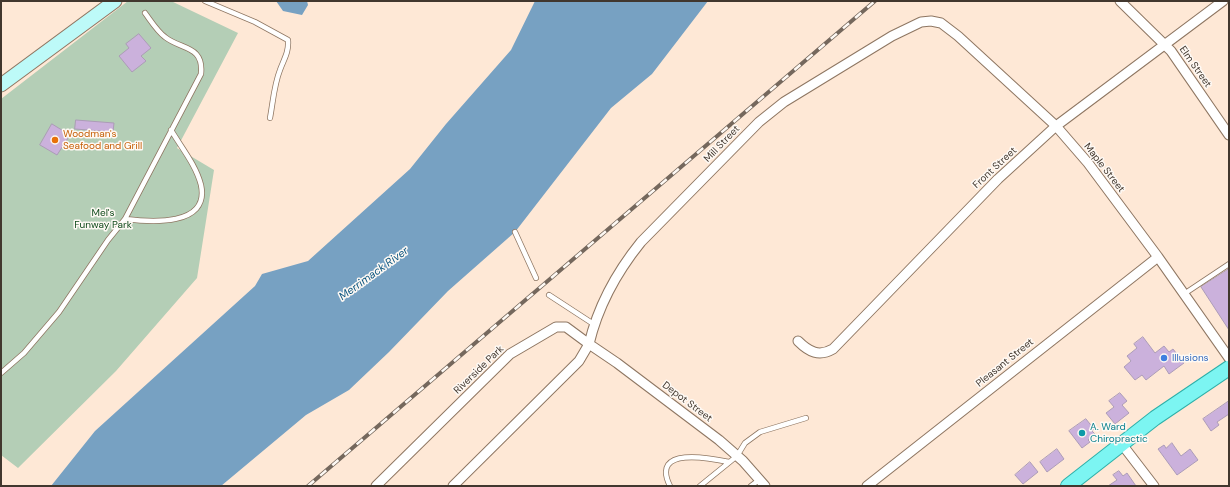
<!DOCTYPE html>
<style>
body{margin:0}
#map{position:relative;width:1230px;height:487px;overflow:hidden;background:#fee8d6;font-family:"DM Sans",sans-serif}
canvas{display:block}
.frame{position:absolute;inset:0;border:2px solid #41372e;pointer-events:none}
</style>
<div id="map">
<canvas width="1230" height="487"></canvas>
<div class="frame"></div>
</div>
<script>
const c = document.querySelector('canvas').getContext('2d');
c.lineJoin = 'round';
function fillPath(path, color) { c.fillStyle = color; c.fill(path, 'evenodd'); }
function trace(path, color, width, dash) { c.strokeStyle = color; c.lineWidth = width; c.lineCap = dash ? 'butt' : 'round'; c.setLineDash(dash || []); c.stroke(path); }
function write(font, color, halo, rows, align = 'center') {
  c.font = font + ' "DM Sans",sans-serif'; c.lineWidth = 3; c.setLineDash([]); c.textBaseline = 'middle'; c.strokeStyle = halo; c.fillStyle = color; for (const [text, x, y, turn = 0] of rows) {
    c.save(); c.translate(x, y); c.rotate((+turn || 0) * Math.PI / 180); c.textAlign = isNaN(turn) ? turn : align; if (halo) c.strokeText(text, 0, 0); c.fillText(text, 0, 0); c.restore();
  }
}
fillPath(new Path2D(`
 M128 1H171L238 33 177 148 214 170 197 278 116 371 18 468 1 455V99Z`), '#b4ceb6');
fillPath(new Path2D(`
 M276 1H307L308 5 302 15 283 11Z
 M535 1H708L652 74 611 108 515 232 448 291 389 352 349 390 306 415 221 486H51L95 431 255 286 262 274 308 261 410 169 446 124 511 50Z`), '#77a1c2');
const building = new Path2D(`
 M139 34 151 48 141 56 146 61 132 72 119 56 129 48 126 44Z
 M76 120 114 123 113 132 75 129Z
 M52 124 70 135 57 155 40 145Z
 M1229 269V330L1201 287Z
 M1143 337 1155 353 1164 346 1169 352 1173 349 1184 363 1169 374 1164 366 1146 380 1142 375 1135 380 1124 367 1131 361 1127 356 1137 348 1134 344Z
 M1120 393 1127 401 1122 405 1129 413 1115 424 1106 413 1114 407 1109 401Z
 M1229 401V414L1217 422 1219 425 1211 431 1203 419Z
 M1086 419 1094 429 1092 431 1095 434 1088 440 1090 442 1082 448 1069 431Z
 M1172 443 1181 456 1190 449 1198 460 1177 475 1158 449 1164 445 1166 448Z
 M1057 449 1064 459 1047 472 1040 462Z
 M1030 462 1038 472 1023 484 1015 475Z
 M1119 471 1123 476 1127 473 1136 486H1108L1117 480 1113 475Z`);
fillPath(building, '#cbb1dc');
trace(building, '#ac9cb7', 1);
const service = new Path2D(`
 M205 1 255 22 288 40C289 52 284 59 280 70 274 85 273 102 270 118
 M125 219C150 222 210 227 201 185 196 165 181 147 171 130
 M515 232 536 278
 M1184 294 1229 264
 M549 295 595 325
 M1 373 24 353 59 312 108 240 125 219 201 74C204 45 181 50 165 37 157 31 151 21 145 13
 M670 486C650 446 710 458 729 462
 M700 486 737 456 745 443 760 432 806 418
 M751 486 759 480`);
const minor = new Path2D(`
 M1120 1 1171 51 1229 135
 M798 341C809 352 819 357 833 349L998 179 1056 126 1223 1
 M1121 443 1154 486
 M376 486 510 354 556 327H566L589 344 579 361 453 486
 M765 486 743 461 719 440 617 363 589 344C598 306 616 273 641 242L759 122 784 102 892 36 921 22 931 21 941 23 958 36 1056 126 1088 163 1158 257 1229 358
 M867 486 1158 257`);
const secondary = new Path2D(`
 M1 85 115 1`);
const primary = new Path2D(`
 M1068 486 1155 418 1229 368`);
trace(service, '#8e7662', 6);
trace(minor, '#8e7662', 11);
trace(secondary, '#8e7662', 15);
trace(primary, '#2eafa8', 16);
trace(service, '#fff', 4.5);
trace(minor, '#fff', 9);
trace(secondary, '#bdfaf8', 13);
trace(primary, '#7cf5f2', 14);
const rail = new Path2D(`
 M308 486 875 1`);
trace(rail, '#75685d', 4);
trace(rail, '#fef9f4', 2.5, [8]);
for (const [x, y, r, color] of [
 [55,140,4,"#e8710a"],
 [1164,358,4,"#3f7fe0"],
 [1082,433,4,"#0f9aa8"]
]) { const dot = new Path2D(); dot.arc(x, y, r, 0, 2 * Math.PI); c.fillStyle = color; c.fill(dot); trace(dot, '#fef9f4', 1.5); }
write('10px', '#41372e', '#fef9f4', [
 ["Elm Street",1195,67,55],
 ["Mill Street",722,144,-46],
 ["Front Street",995,168,-43],
 ["Maple Street",1104,168,52],
 ["Pleasant Street",1005,363,-39],
 ["Riverside Park",479,370,-44],
 ["Depot Street",687,402,37]
]);
write('10px', '#c56008', '#fef9f4', [
 ["Woodman's",63,134],
 ["Seafood and Grill",63,146]
], 'left');
write('10px', '#0f4a1b', '#fef9f4', [
 ["Mel's",103,213],
 ["Funway Park",103,225]
]);
write('10px', '#366cbe', '#fef9f4', [
 ["Illusions",1172,358]
], 'left');
write('10px', '#0d838f', '#fef9f4', [
 ["A. Ward",1090,427],
 ["Chiropractic",1090,439]
], 'left');
write('italic 11px', '#08537e', '#fef9f4', [
 ["Merrimack River",374,274,-36]
]);
</script>
